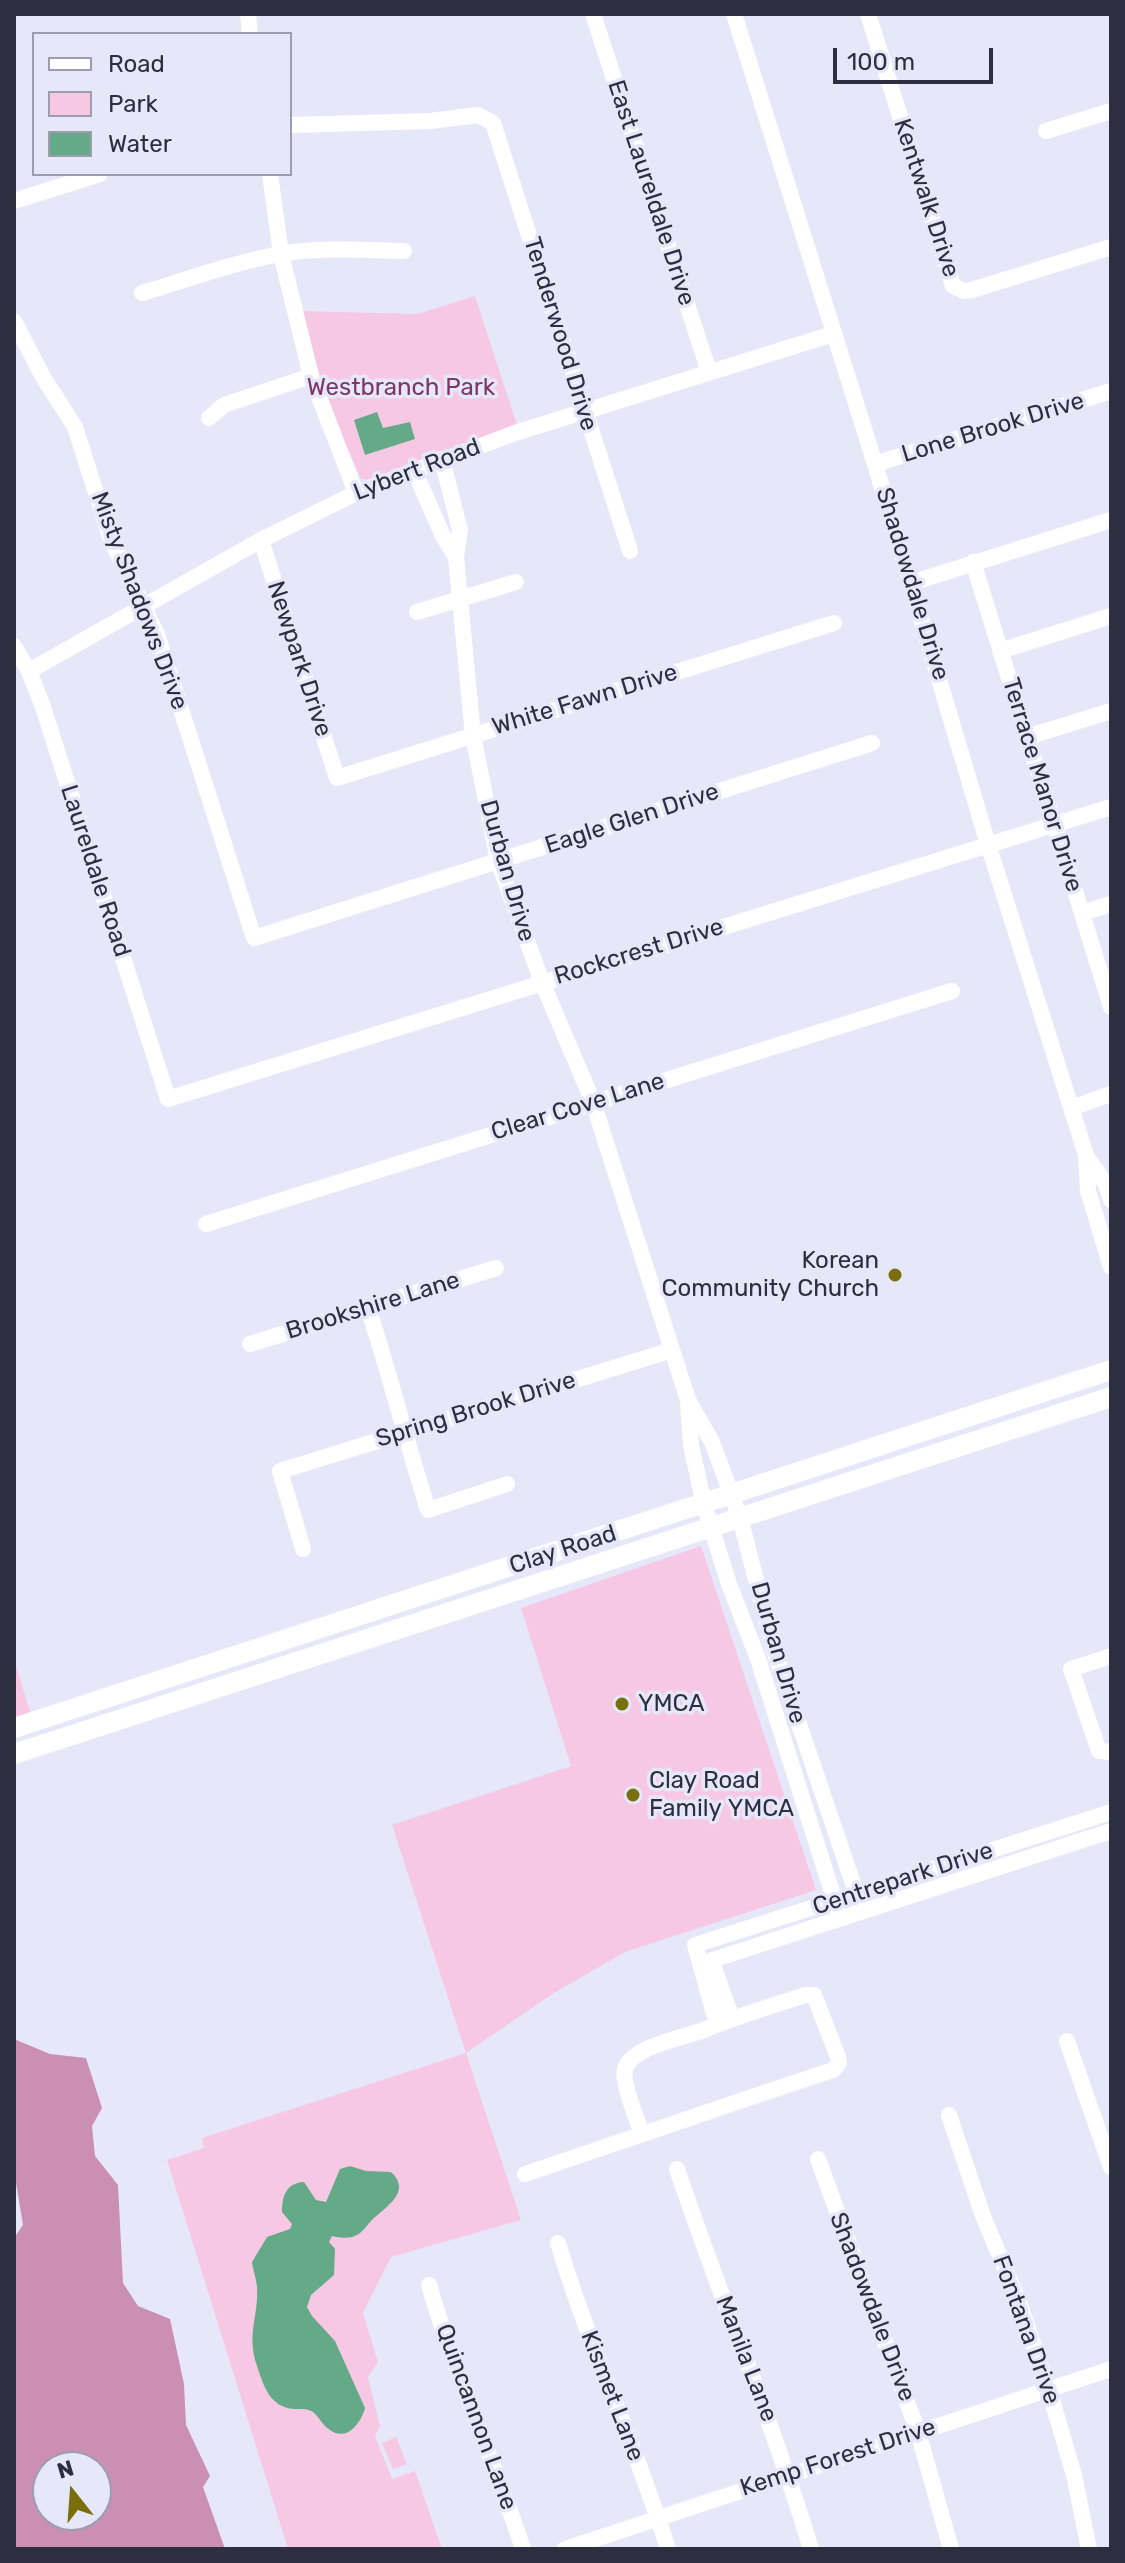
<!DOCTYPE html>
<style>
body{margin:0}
#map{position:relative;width:1125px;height:2563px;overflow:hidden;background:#e6e8fa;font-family:Rubik,sans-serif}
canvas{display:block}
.frame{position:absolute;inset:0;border:16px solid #2d2e3f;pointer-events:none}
.legend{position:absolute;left:32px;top:32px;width:260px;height:144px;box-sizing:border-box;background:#e6e8fa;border:2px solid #9c9eaf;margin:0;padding:10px 14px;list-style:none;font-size:24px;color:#2d2e3f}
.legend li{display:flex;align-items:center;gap:16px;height:40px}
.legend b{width:40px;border:2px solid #9c9eaf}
.north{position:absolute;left:32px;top:2451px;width:80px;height:80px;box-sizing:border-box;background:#e6e8fa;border:2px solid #9c9eaf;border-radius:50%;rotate:343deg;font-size:22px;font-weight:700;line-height:32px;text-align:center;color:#2d2e3f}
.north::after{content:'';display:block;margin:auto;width:28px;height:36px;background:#7b6f0d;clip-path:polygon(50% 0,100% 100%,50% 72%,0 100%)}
.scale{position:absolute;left:833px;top:48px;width:160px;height:36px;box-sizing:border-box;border:4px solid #2d2e3f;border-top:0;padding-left:10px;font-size:24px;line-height:28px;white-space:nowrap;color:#2d2e3f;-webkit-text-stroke:6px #e6e8fa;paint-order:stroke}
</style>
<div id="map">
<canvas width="1125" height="2563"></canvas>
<div class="frame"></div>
<ul class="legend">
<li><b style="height:10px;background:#fff"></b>Road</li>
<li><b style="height:22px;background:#f7c8e4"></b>Park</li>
<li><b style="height:22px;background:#65aa88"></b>Water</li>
</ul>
<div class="north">N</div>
<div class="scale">100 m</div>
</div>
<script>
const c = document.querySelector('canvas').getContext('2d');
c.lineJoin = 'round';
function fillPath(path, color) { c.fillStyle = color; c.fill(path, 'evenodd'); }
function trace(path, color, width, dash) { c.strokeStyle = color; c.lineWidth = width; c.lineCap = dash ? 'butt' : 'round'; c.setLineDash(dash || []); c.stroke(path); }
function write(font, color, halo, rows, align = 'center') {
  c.font = font + ' Rubik,sans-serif'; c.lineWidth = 7; c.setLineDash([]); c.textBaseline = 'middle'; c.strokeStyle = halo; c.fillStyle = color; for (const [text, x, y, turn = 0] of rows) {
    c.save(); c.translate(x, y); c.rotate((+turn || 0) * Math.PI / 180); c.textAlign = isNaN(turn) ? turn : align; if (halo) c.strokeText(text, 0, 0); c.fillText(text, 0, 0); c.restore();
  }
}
fillPath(new Path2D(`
 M475 296 517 425 429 456 372 480 361 479 329 406 300 311 418 314Z
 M701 1546 816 1890 625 1952 554 1993 466 2053 521 2220 391 2257 363 2313 378 2362 368 2377 380 2426 375 2436 392 2479 415 2471 442 2549H288L167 2160 204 2148 202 2138 466 2053 392 1825 571 1766 521 1608Z
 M14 1659 33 1721 14 1728Z
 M396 2437 407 2464 393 2469 382 2443Z`), '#f7c8e4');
fillPath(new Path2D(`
 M14 2039 50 2054 86 2058 102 2108 92 2126 95 2156 118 2185 123 2283 138 2306 170 2319 184 2384 186 2425 210 2476 203 2487 225 2549H14V2238L23 2225 14 2171ZM48 2467H96V2515H48Z`), '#cb8fb4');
fillPath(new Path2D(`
 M377 412 383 428 410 422 415 439 365 455 354 420Z
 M350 2166 366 2171 391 2172C413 2192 385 2207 371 2221 367 2225 363 2232 357 2235 350 2239 340 2238 332 2236L329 2242 335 2249 334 2275 311 2295 307 2307 312 2316 335 2341 365 2408C361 2423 347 2442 330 2430 323 2426 319 2417 313 2412 307 2408 301 2409 294 2409 270 2407 264 2387 257 2366 246 2334 259 2316 257 2286 256 2278 253 2270 252 2262L267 2237 290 2229 292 2224 282 2212C282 2196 286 2183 304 2182L316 2200 326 2202 340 2169Z`), '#65aa88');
trace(new Path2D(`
 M248 14 250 34
 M593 14 709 372
 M734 14 875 464 988 844 1086 1155 1088 1191 1111 1267
 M868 14 953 286 964 291 972 290 1111 247
 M290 125 430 121 478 115 493 123 630 551
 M1046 131 1111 111
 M270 174 281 254 311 376 356 493
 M14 201 100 174
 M142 293C188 279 233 263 280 254 321 247 363 250 404 251
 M14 321 43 377 75 427 111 540 157 634 254 938 872 743
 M209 418 224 405 311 376
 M442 459 460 530 456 557 473 736 498 861 542 982 593 1102 688 1400 712 1442 740 1518 775 1653 862 1910
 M875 464 1111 391
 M414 470 443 536 456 557
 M261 540 337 778 834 623
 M973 562 1111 1007
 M911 583 1111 520
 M417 612 516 582
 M14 646 29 671 43 707 168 1099 1111 807
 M1000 651 1111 616
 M29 671 261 540 356 493 515 433 833 334
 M1027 737 1111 711
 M1082 913 1111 904
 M1071 1108 1111 1094
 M1086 1156 1106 1184 1111 1200
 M206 1224 952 991
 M368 1308C390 1375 407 1443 428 1510L507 1484
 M250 1344 496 1268
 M688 1405 691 1445 704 1505 729 1584 758 1659 840 1917
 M303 1549 280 1471 672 1350
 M1111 1656 1071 1669 1099 1751 1111 1752
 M711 1960 729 2010 723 2020
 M700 1964 1111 1831
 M723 2020 715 2017 695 1945 1111 1812
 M1067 2041 1111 2167
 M949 2115 983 2216 1019 2302 1049 2390 1074 2475 1089 2549
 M818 2159 918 2432 951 2549
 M677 2169C720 2297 772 2420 811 2549
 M525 2174C627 2139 730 2104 833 2070L839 2063 838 2057 814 1995H805C772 2006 738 2016 706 2029 685 2038 633 2045 625 2069 621 2082 638 2121 642 2134
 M558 2243C589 2347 636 2445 668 2549
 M429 2285C455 2375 494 2460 523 2549
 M565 2549 1111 2369`), '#fff', 16);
trace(new Path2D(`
 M14 1728 1111 1370
 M14 1754 1111 1397`), '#fff', 20);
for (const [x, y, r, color] of [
 [895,1275,8,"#7b6f0d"],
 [622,1704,8,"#7b6f0d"],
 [633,1795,8,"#7b6f0d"]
]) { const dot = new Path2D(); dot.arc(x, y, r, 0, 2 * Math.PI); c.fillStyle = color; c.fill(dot); trace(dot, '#e6e8fa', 3); }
write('24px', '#2d2e3f', '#e6e8fa', [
 ["East Laureldale Drive",651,193,72],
 ["Kentwalk Drive",926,198,72],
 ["Tenderwood Drive",560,334,73],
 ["Lone Brook Drive",993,428,-17],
 ["Lybert Road",417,470,-21],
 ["Shadowdale Drive",912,584,73],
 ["Misty Shadows Drive",139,601,69],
 ["Newpark Drive",299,659,72],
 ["White Fawn Drive",585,700,-17],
 ["Terrace Manor Drive",1042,785,73],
 ["Eagle Glen Drive",632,819,-18],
 ["Laureldale Road",95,871,72],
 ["Durban Drive",507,871,74],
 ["Rockcrest Drive",639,952,-17],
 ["Clear Cove Lane",578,1107,-17],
 ["Brookshire Lane",373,1306,-17],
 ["Spring Brook Drive",476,1410,-17],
 ["Clay Road",563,1550,-18],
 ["Durban Drive",778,1653,74],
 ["Centrepark Drive",903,1879,-18],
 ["Shadowdale Drive",872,2307,69],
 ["Fontana Drive",1026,2330,70],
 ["Manila Lane",746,2359,69],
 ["Kismet Lane",612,2396,69],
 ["Quincannon Lane",476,2417,70],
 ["Kemp Forest Drive",838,2458,-18]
]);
write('24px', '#7e3667', '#e6e8fa', [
 ["Westbranch Park",401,388]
]);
write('24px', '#2d2e3f', '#e6e8fa', [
 ["Korean",879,1261,"right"],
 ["Community Church",879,1289,"right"],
 ["YMCA",638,1704],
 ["Clay Road",649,1781],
 ["Family YMCA",649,1809]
], 'left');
</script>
